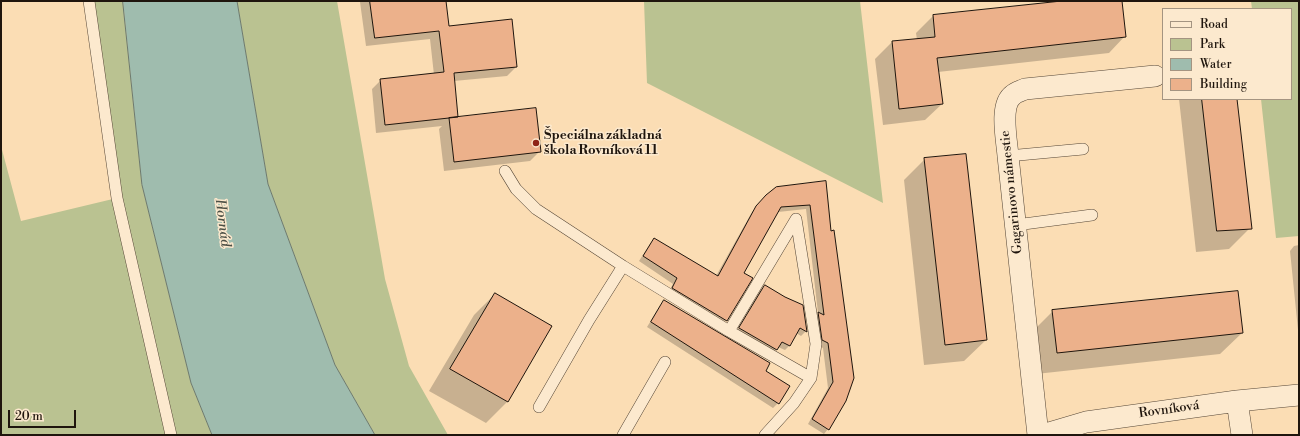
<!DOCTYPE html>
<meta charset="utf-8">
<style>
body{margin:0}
#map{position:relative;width:1300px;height:436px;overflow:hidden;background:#fbddb4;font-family:"Libre Bodoni",serif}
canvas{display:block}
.frame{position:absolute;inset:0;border:2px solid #1f150d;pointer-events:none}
.legend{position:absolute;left:1162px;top:8px;width:130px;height:92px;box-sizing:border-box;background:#fce9ce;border:1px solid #a49481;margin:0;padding:5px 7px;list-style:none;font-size:12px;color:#1f150d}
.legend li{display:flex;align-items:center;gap:8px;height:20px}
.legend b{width:20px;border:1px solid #a49481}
.scale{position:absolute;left:8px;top:410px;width:68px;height:18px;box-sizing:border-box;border:2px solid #1f150d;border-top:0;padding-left:5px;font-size:12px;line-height:14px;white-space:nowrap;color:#1f150d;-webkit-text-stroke:3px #fce9ce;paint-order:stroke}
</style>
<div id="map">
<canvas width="1300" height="436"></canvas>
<div class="frame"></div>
<ul class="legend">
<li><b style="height:5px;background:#fce9ce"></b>Road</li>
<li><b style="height:11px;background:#bac291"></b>Park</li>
<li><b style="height:11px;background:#9fbcae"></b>Water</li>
<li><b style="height:11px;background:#ecb18b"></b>Building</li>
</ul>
<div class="scale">20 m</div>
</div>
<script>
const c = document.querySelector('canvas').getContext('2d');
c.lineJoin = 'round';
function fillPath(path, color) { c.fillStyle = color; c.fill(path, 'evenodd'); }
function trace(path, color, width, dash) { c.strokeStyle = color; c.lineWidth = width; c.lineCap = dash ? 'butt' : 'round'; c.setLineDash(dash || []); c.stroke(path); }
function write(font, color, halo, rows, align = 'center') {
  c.font = font + ' "Libre Bodoni",serif'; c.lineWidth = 3; c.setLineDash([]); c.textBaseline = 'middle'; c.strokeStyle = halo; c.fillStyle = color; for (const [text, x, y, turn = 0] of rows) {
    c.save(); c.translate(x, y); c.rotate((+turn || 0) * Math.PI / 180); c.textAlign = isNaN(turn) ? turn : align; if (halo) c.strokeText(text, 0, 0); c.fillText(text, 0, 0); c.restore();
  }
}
fillPath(new Path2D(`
 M89 1H123L142 185 191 383 212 435H1V146L21 221 117 198Z
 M237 1H337L385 279 409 366 448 435H375L335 365 268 184Z
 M644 1H860L883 203 647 83Z
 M1251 1H1299V236L1276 238 1261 99H1291V9H1252Z`), '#bac291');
const water = new Path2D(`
 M123 1H237L268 184 335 365 375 435H212L191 383 142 185Z`);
fillPath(water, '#9fbcae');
trace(water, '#6c796e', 1);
fillPath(new Path2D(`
 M361 1H445L448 27 516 67 507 76 454 81 455 118 540 151 530 161 444 171 439 129 442 126 376 133 372 89 381 80 434 75 430 39 366 46 360 2Z
 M1072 1H1121L1125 36 1109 53 938 72 942 104 925 120 883 125 875 59 892 42 917 40 916 33 933 16Z
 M1226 8V9H1209Z
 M1179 99H1236L1250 228 1229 249 1196 252Z
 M925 159 986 340 964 361 924 365 904 180Z
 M825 183 830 232 853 378 828 429 824 434 808 424 828 388 823 348 818 345 814 318 818 313 806 209 778 212 743 273 751 278 726 321 721 326 668 293 673 284 639 261 650 244 655 240 716 276 752 212 761 201Z
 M1299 245V330H1298L1290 251 1294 246Z
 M765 286 806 331 801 336 796 333 790 345 785 350 778 347 772 355 735 334 760 291Z
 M495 294 507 402 486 423 429 391 474 315Z
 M665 301 765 371 778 403 773 408 647 327 660 306Z
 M1053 311 1242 333 1220 354 1036 374 1032 332Z`), '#0003');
const building = new Path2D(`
 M370 1H446L449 26 512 19 517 67 454 73 458 117 385 125 380 79 444 72 439 31 375 38Z
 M1062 1H1122L1126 37 937 58 943 104 899 109 892 41 935 37 933 15Z
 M1202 99H1237L1252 229 1217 231Z
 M536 108 541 152 454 162 449 118Z
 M966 154 987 340 945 345 924 158Z
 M826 181 831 231 834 230 854 378 846 401 829 430 812 419 833 382 828 343 822 340 818 312 824 315 810 205 781 207 744 273 753 278 727 321 672 288 677 278 643 256 654 238 718 276 756 206 766 195 776 187Z
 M765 285 785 297 803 305 807 332 800 328 790 346 782 342 777 350 739 328Z
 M1238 291 1243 333 1057 353 1052 310Z
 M495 293 552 326 508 402 450 369Z
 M664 300 770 363 766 371 790 386 779 404 651 322Z`);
fillPath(building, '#ecb18b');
trace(building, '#1f150d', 1);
const lane = new Path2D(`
 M89 1 117 198 171 435
 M1008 156 1083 149
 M505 171 516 189 536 209 623 266
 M1016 225 1092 215
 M729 331 811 378
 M539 407 589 320 623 266 729 331 796 219
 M623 435 665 362
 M765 435 794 403 811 378 816 344 796 219`);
const street = new Path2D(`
 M1237 401 1242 435
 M1038 435 1008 156C1007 141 999 105 1013 95 1016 92 1021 91 1025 89L1155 76
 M1042 435 1086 422 1237 401 1299 395`);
trace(lane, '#564737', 12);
trace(street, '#564737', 22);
trace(lane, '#fce9ce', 11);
trace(street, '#fce9ce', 21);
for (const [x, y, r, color] of [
 [536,143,4,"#8f2418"]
]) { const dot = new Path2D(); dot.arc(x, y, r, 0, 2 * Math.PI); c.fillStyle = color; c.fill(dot); trace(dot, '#fce9ce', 1.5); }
write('bold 13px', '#1f150d', '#fce9ce', [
 ["Špeciálna základná",544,136],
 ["škola Rovníková 11",544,151]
], 'left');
write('13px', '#1f150d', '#fce9ce', [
 ["Gagarinovo námestie",1012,192,-96],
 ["Rovníková",1169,410,-8]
]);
write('italic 14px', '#4c4f45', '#fce9ce', [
 ["Hornád",222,223,83]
]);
</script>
